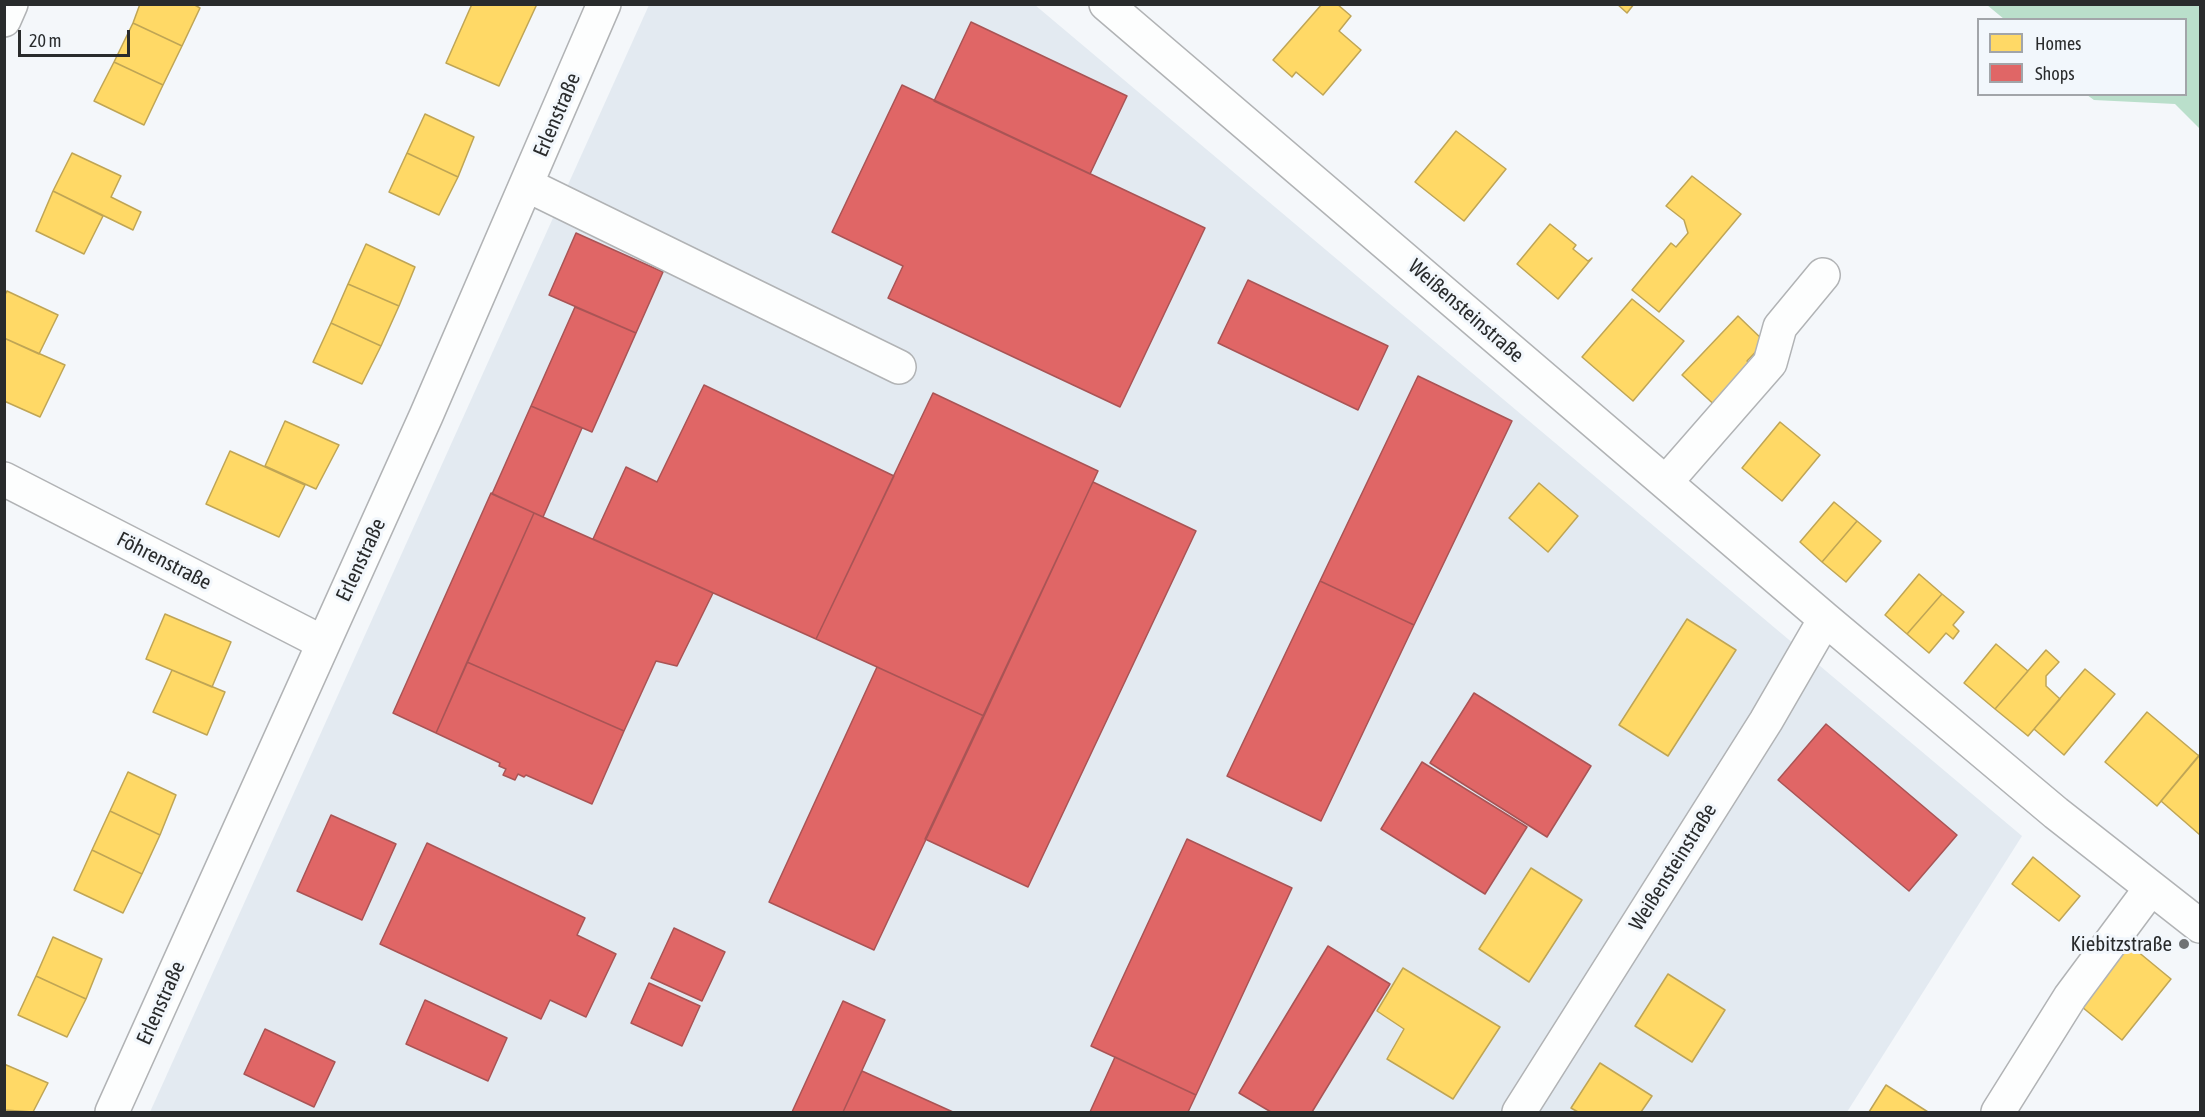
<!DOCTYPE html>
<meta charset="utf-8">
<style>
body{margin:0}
#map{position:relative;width:2205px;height:1117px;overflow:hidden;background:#f4f7fa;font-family:"Asap Condensed",sans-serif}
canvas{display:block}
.frame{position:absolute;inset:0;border:6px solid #292b2c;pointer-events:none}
.legend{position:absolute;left:1977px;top:18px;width:210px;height:78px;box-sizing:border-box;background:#f2f7fc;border:2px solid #a2a5a9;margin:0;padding:8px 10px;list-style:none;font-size:18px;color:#292b2c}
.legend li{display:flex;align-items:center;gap:12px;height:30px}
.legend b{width:30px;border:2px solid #a2a5a9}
.scale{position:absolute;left:18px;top:30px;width:112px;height:27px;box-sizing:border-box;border:3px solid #292b2c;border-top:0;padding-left:8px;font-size:18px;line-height:21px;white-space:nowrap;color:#292b2c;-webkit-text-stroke:4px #f2f7fc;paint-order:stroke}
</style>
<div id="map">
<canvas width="2205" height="1117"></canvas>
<div class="frame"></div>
<ul class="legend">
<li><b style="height:16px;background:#ffd966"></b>Homes</li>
<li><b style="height:16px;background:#e06666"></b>Shops</li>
</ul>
<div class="scale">20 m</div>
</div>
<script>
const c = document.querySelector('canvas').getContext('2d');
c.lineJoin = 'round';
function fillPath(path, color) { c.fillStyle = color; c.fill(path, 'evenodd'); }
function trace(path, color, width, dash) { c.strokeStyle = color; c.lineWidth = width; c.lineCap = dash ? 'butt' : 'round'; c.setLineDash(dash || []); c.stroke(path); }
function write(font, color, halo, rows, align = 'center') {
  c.font = font + ' "Asap Condensed",sans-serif'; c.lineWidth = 6; c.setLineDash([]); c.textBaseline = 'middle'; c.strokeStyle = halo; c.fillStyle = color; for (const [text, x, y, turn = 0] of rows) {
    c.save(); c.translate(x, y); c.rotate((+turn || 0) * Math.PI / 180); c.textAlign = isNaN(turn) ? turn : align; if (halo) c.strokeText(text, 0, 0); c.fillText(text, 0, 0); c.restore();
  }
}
fillPath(new Path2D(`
 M649 5H1035L2022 836 1847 1112H150Z`), '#e3eaf1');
fillPath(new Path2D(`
 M1987 5H2200V129L2175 104 2094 100 2087 95 2186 94V20L2004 19Z`), '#badfcb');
const homes = new Path2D(`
 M140 4H193L200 8 182 46 133 23Z
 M472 4H537L499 86 446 63Z
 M1322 4H1337L1351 16 1339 31 1361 50 1323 95 1296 72 1292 77 1273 60Z
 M1617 4H1634L1627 13Z
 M133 23 182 46 163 85 114 62Z
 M114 62 163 85 144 125 94 101Z
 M425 114 474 137 458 177 407 153Z
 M1456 131 1506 169 1464 221 1415 182Z
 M72 153 121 176 111 197 141 212 133 230 53 191Z
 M407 153 458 177 439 215 389 192Z
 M1692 176 1741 214 1659 312 1632 290 1671 243 1676 247 1688 233 1684 220 1666 206Z
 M53 191 103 216 84 254 36 231Z
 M1550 224 1576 245 1573 249 1588 261 1592 258 1558 299 1517 264Z
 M366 244 415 267 399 306 348 284Z
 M348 284 399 306 381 346 331 323Z
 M7 291 58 315 39 354 4 338V296Z
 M1632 299 1684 341 1633 401 1582 357Z
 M1738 316 1765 342 1747 361 1757 370 1720 410 1682 375Z
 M331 323 381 346 362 384 313 362Z
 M4 338 65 365 40 417 4 401Z
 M285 421 339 445 316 489 265 466Z
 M1780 422 1820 455 1782 501 1742 468Z
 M230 451 305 485 279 537 206 504Z
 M1539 483 1578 516 1548 552 1509 518Z
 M1834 502 1857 521 1822 562 1800 542Z
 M1857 521 1881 541 1846 582 1822 562Z
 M1919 574 1942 594 1907 634 1885 615Z
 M1942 594 1964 612 1953 625 1959 631 1953 639 1946 633 1929 653 1907 634Z
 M165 614 231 642 212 687 146 659Z
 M1687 619 1736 650 1668 756 1619 725Z
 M1996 644 2028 671 1995 709 1964 683Z
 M2046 650 2059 662 2046 676V686L2060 699 2028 736 1995 709Z
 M2085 669 2115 694 2064 755 2034 729Z
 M172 670 225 692 207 735 153 712Z
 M2147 712 2199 756 2157 806 2105 762Z
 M2200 754V835L2161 801Z
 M128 772 176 795 160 835 110 811Z
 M110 811 160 835 142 874 92 850Z
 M92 850 142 874 123 913 74 890Z
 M2033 857 2080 896 2059 921 2012 884Z
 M1531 868 1582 900 1529 982 1479 949Z
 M53 937 102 959 86 999 36 976Z
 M2125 941 2171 979 2122 1040 2076 1002Z
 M1403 968 1500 1027 1453 1099 1387 1059 1404 1029 1377 1011Z
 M1668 974 1725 1010 1692 1062 1635 1026Z
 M36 976 86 999 67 1037 18 1015Z
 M1600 1063 1652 1096 1641 1112H1578L1571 1108Z
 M4 1064 48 1083 33 1112 4 1110Z
 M1886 1085 1928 1112H1869Z`);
fillPath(homes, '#ffd966');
trace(homes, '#bfa555', 1.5);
const shops = new Path2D(`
 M971 22 1127 96 1090 174 934 101Z
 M902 85 1205 228 1120 407 888 298 903 266 832 232Z
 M576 233 663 272 636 333 549 295Z
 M1248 280 1388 346 1358 410 1218 343Z
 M575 307 636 333 592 432 531 406Z
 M1418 376 1512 421 1414 625 1320 581Z
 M704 385 894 476 816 639 593 539 626 467 657 482Z
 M933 393 1098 471 984 716 816 639Z
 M531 406 582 428 543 517 492 494Z
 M1093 482 1196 531 1028 887 925 839Z
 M491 493 534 513 436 733 393 713Z
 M534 513 713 593 677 666 656 661 624 731 467 662Z
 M1320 581 1414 625 1321 821 1227 776Z
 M467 662 624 731 592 804 526 775 524 777 518 774 515 780 503 775 506 769 499 766 500 763 436 733Z
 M877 667 984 716 874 950 769 902Z
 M1474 693 1591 766 1547 837 1430 763Z
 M1826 724 1957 835 1909 891 1778 780Z
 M1422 762 1527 827 1485 894 1381 829Z
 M331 815 396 844 362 920 297 891Z
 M1187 839 1292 888 1196 1095 1091 1046Z
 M427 843 585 918 577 935 616 954 586 1017 550 1000 541 1019 380 944Z
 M674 928 725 952 702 1001 651 978Z
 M1328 946 1390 984 1312 1112H1271L1239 1093Z
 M649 983 700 1006 682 1046 631 1023Z
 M425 1000 507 1038 488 1081 406 1044Z
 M843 1001 885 1020 843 1112H792Z
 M265 1029 335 1062 314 1107 244 1074Z
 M1115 1057 1196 1095 1188 1112H1090Z
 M862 1071 953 1112H843Z`);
fillPath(shops, '#e06666');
trace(shops, '#a95455', 1.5);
const minor = new Path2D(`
 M1106 4 1825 619 2056 813 2200 926
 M4 20 11 4
 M527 185 899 367
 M4 479 310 636 321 645
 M1666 482 1770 363 1780 327 1823 275
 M112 1112 426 416 604 4
 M1519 1112 1766 721 1825 619
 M1998 1112 2070 997 2151 888`);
trace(minor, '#b1b3b5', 36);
trace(minor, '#fdfefe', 33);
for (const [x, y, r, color] of [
 [2184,944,6,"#707274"]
]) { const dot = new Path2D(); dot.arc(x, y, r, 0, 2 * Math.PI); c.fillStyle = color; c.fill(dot); trace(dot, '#f2f7fc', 2); }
write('21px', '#292b2c', '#f2f7fc', [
 ["Erlenstraße",557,115,-67],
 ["Weißensteinstraße",1466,311,41],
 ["Erlenstraße",361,560,-65],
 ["Föhrenstraße",164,561,27],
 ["Weißensteinstraße",1673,867,-58],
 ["Erlenstraße",161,1003,-66]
]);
write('21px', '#292b2c', '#f2f7fc', [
 ["Kiebitzstraße",2172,944]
], 'right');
</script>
